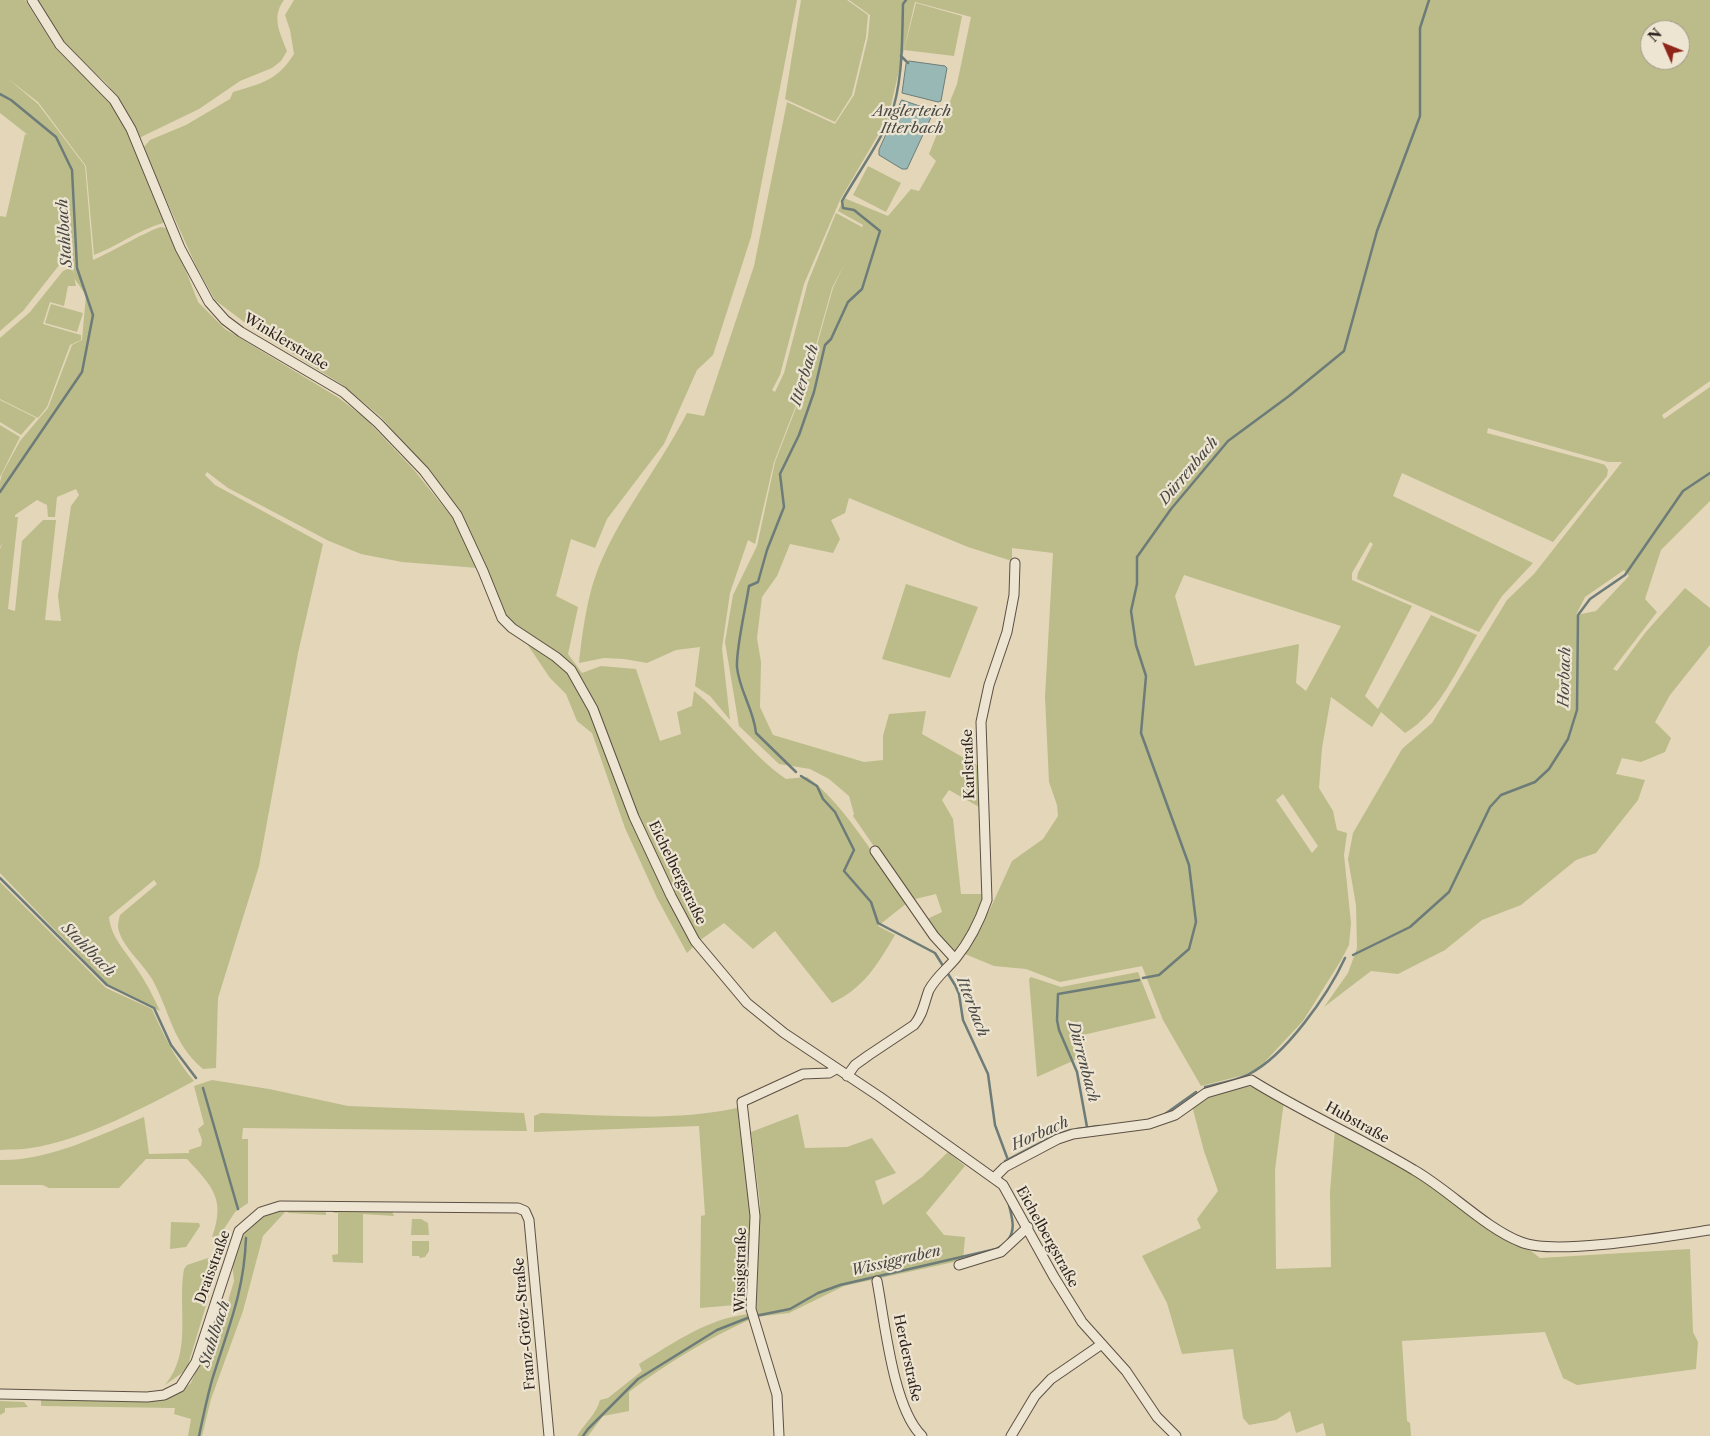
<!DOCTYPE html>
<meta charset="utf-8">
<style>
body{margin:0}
#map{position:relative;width:1710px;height:1436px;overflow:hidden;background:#e4d6b8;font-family:"Libre Caslon Text",serif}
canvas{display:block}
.north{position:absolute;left:1640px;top:20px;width:50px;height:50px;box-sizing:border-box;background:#ede4d1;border:1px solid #a19789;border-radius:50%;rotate:314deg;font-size:14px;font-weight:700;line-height:20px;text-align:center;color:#2f231e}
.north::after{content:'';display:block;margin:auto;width:18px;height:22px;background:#8f2418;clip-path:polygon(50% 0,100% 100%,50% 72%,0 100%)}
</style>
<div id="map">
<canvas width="1710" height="1436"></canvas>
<div class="north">N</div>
</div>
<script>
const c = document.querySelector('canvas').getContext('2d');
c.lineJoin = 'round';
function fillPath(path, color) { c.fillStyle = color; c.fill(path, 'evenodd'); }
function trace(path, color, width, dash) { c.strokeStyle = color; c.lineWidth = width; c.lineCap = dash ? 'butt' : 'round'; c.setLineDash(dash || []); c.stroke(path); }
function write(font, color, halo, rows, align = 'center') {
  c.font = font + ' "Libre Caslon Text",serif'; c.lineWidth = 4.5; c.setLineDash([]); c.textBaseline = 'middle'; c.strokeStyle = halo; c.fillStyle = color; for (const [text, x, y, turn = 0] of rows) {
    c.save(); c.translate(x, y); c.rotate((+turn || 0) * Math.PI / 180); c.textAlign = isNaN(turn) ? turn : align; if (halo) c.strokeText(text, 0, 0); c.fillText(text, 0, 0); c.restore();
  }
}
fillPath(new Path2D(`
 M0 0H25L55 48 110 102 134 144 165 218 163 223C138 230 118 246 94 255L86 166 38 102 7 78 38 104 85 166 93 260C106 255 154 227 162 227 163 227 169 230 170 230L198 302 225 329 339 398 366 419 414 470 455 521 478 568 402 562 361 554 329 541 228 488 207 472 205 475 215 485 323 544 298 653 259 866 218 998 216 1068 203 1069C172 1043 170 1011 152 979 142 962 121 946 118 927 118 923 119 919 120 915L157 884 154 880 109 917C111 938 126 951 137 969 146 982 153 996 160 1011L107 984 0 873V549L3 542 0 547V482L2 474 20 441 48 408 72 345 82 340 86 295 74 278 69 223 60 264 23 311 0 331V216L6 217 25 134 28 135 0 113ZM76 489 79 495 71 506 58 596 61 621 45 620 56 520H43L22 541 15 611 8 609 18 517H15V515L37 500 47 505 48 517H55L57 497Z
 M37 0H284C271 17 280 33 287 51L281 61 272 68 240 81 199 109 139 138 123 106 107 84 62 41Z
 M294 0H797L751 237 713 355 697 370 664 444 607 519 595 548 571 539 556 596 578 607 568 654 582 673 601 666 636 669 660 741 681 734 677 712 692 706 694 691C727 718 750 754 786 779L807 777C844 803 880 865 907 903L878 926 895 935C877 965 864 988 832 1003L775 931 753 949 724 923 699 941 687 953 657 898 625 828 592 733 577 721 566 694 550 678 513 623 505 614 430 473 381 417 341 384 256 331 215 300 196 266 143 148 150 140 186 125 230 99 233 92C262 83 277 81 294 54L290 30 285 15Z
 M801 0H847L868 15 866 37 852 95 835 122 785 99Z
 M849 0H1710V381L1662 415 1664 419 1710 387V501L1661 550 1645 599 1657 612 1613 669 1617 671 1645 633 1685 588 1710 608V645L1670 695 1655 722 1671 738 1665 752 1641 762 1622 758 1616 774 1645 780 1638 800 1596 853 1576 860 1521 905 1482 920 1445 950 1398 974 1371 971 1324 1007 1348 973 1357 948 1356 905 1348 859 1353 833 1402 749 1432 723 1507 600 1534 574 1622 462H1608L1488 428 1487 433 1599 463 1605 465 1608 470 1607 476 1553 542 1402 473 1393 496 1533 563 1502 596 1479 632 1357 579 1358 573 1373 544 1370 542 1352 573V580L1412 606 1365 696 1378 709 1431 615 1477 635C1458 668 1439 713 1405 733L1381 712 1372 727 1331 697 1322 748 1319 788 1333 811 1337 830 1347 833 1344 855 1351 923 1349 945 1340 962 1303 1021 1260 1067 1244 1075 1201 1086 1163 1020 1142 966 1060 982 1026 969 994 966 965 954 991 907 1012 861 1043 839 1058 816 1057 805 1049 782 1045 697 1053 553 1012 548V561L968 547 849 498 845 513 831 520 840 539 833 553 790 544 777 576 762 597 757 638 761 662 760 707 773 735 864 762 883 760V736L889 714 926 711 922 734 980 767 981 808 949 790 942 800 953 819 961 894H983L976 920 956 951H951L925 920 942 912 936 894 911 900 853 816 854 814 849 796 829 779 810 769 779 764 739 726 725 642 733 595 757 546 775 462 808 377 833 288 844 265 832 288 807 377 774 462 755 544 748 540 730 593 722 648 730 720 710 696 695 686 700 647 676 650 647 663 624 659 604 658 579 663C583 627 588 588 604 555 627 505 662 462 687 413L704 416 754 266 787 102 835 124 854 95 868 37 870 15ZM915 2 971 17 957 84 929 154 936 161 919 191 911 189 888 216 844 198 838 211 863 225 858 237 862 227 836 213 808 282 784 373 775 392 772 390 780 375 804 284 840 200 888 118ZM1650 30H1680V60H1650ZM1624 570 1629 576 1596 611 1576 615 1585 597ZM1184 575 1341 626 1306 691 1296 683 1299 644 1195 666 1175 596ZM1283 794 1318 846 1312 853 1276 800Z
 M916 3 962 16 954 56 904 50Z
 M868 166 901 183 886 212 853 195Z
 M72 267 76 286H68L64 306 50 302 43 324 81 335V340L70 345 47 407 38 418 0 399V338L30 312 63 271Z
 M51 304 83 313 77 332 45 323Z
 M0 400 36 418 21 435 0 422Z
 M0 425 20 437 0 477Z
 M906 584 978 607 950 678 882 659Z
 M0 882 106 988 152 1009C164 1036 175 1059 194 1081 147 1106 84 1140 31 1148 21 1150 10 1149 0 1150Z
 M1138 972 1156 1018 1070 1038 1077 1059 1037 1077 1029 979 1031 977 1061 987Z
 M212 1080 269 1089 348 1106 524 1113 527 1131 243 1128 242 1139H248V1203L235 1212 220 1235 212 1237C226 1199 212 1186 187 1159H146L119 1188H49L43 1185H0V1160C50 1161 99 1135 144 1117L149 1154 189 1153V1150L201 1146 202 1140 198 1129 204 1124 194 1086Z
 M1241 1085 1253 1087 1284 1101 1275 1170 1276 1269 1331 1267 1330 1192 1335 1129 1409 1170 1448 1195 1513 1245 1531 1251 1540 1258 1690 1249 1693 1332 1698 1342 1696 1369 1577 1385 1563 1378 1545 1332 1402 1341 1407 1421 1410 1423 1411 1436H1326L1323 1423 1296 1433 1290 1411 1276 1420 1249 1425 1243 1418 1233 1349 1182 1354 1167 1303 1142 1256 1201 1228 1197 1219 1218 1191 1204 1151 1192 1106 1214 1091Z
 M737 1108 740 1109 753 1213 748 1304 700 1308 701 1216 705 1215 699 1126 534 1132V1116L541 1113C606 1115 673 1122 737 1108Z
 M798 1114 805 1148 847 1147 872 1138 896 1173 875 1181 883 1205 922 1177 948 1152 965 1166 926 1213 944 1235 965 1237 963 1260 844 1286 789 1313 756 1317 760 1204 751 1132Z
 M286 1209 325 1210 326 1213V1215L289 1213 286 1211 263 1236 243 1311 211 1399 202 1436H188L191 1419 174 1414 175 1408 41 1406V1400L43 1399 149 1401 180 1392 191 1383 202 1357 217 1338 234 1281 232 1263 243 1233 262 1217Z
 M337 1209 392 1211 394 1216 363 1214V1263L333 1262 332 1255 338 1254V1213H333Z
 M412 1219H421L428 1223 429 1235H411Z
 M171 1222 199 1223 200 1226 186 1247 170 1249Z
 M412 1241H429V1251L425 1257 420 1258 419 1256H412Z
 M208 1258H215L218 1261V1266L188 1365 182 1373 165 1385C193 1351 177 1309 184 1269L187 1265Z
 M748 1314 751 1319C707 1339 667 1363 629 1392V1411L603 1416 588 1436H577C584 1424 597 1413 600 1400L608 1398 642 1371 639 1364C675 1342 707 1319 748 1314Z
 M0 1401 24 1402 28 1407 5 1408V1412L0 1415Z`), '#bbbc8a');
const water = new Path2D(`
 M909 61 945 66 947 68 941 101 938 102 902 93 906 64Z
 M902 100 934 111 907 169H902L879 155V150Z`);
fillPath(water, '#97b8b5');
trace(water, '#6d7c79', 1);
trace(new Path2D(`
 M901 56 908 63
 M0 94 11 100 56 137 72 170 77 268 93 315 82 372 0 492
 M796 772 756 733C754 710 739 690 737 667 736 648 746 606 749 586L758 582 767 550 784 507 780 474 799 435 814 392 825 345 831 339 848 302 862 289 880 231 854 210 843 208 842 201C856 176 879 144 890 118 903 83 902 42 903 4L906 0
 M801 776 817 786 823 799 835 812 854 850 844 871 871 902 878 923 935 953 955 985 959 994 963 1020 988 1074 995 1125 1008 1160
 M0 878 107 985 154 1008 171 1045 196 1078
 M1353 955 1410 927 1449 892 1490 807 1501 795 1535 782 1549 769 1568 739 1577 710 1578 615 1590 599 1625 575 1683 491 1710 473
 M1143 978 1159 975 1189 949 1196 922 1189 865 1141 733 1146 676 1136 645 1131 611 1137 584V557L1171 509 1228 441 1289 396 1344 351 1377 231 1420 116V28L1429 0
 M1205 1087C1219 1083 1236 1081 1249 1074 1285 1056 1328 995 1345 958
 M203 1088 238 1209
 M1165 1114 1196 1092
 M1087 1127 1077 1072 1059 1030 1057 1020 1058 994 1139 980
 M1077 1129 1099 1126
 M1005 1161 1055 1135 1071 1130
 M1008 1240C1016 1229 1012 1218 1009 1205
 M199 1436C203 1417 207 1398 212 1380 228 1328 244 1293 246 1238
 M583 1436 588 1429 638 1379 717 1330 750 1317 790 1309 818 1293 840 1285 996 1249 1003 1245`), '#6d7c79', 2.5);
const minor = new Path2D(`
 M32 0 60 45 114 100 131 129 180 248 209 302 225 320 241 332 343 392 378 423 424 471 457 515 483 571 502 618 512 628 556 657 571 670 593 709 634 817 671 896 695 941 747 1003 784 1033 880 1097 1003 1185 1054 1277 1082 1322 1126 1371 1157 1417 1176 1436
 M875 851 934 936 955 959
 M847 1076 855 1065 869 1055 914 1025C923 1015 924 1003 929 990 936 977 947 969 956 958 969 942 980 920 987 900L981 722 989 685 1007 632 1014 595 1015 563
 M995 1177 1005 1167 1058 1139 1073 1134 1149 1124 1175 1115 1206 1093 1251 1080C1304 1113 1361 1138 1414 1170 1449 1190 1485 1228 1521 1242 1555 1256 1670 1236 1710 1230
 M959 1265 1001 1252 1028 1227
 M877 1281C885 1323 893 1408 922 1436
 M0 1394 147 1397 164 1395 180 1387 196 1362 239 1231 261 1212 280 1206 518 1208 525 1211 529 1220 549 1436
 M779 1436 777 1395 751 1309 755 1216 742 1102 803 1074 829 1073 836 1069
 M1011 1436 1035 1396 1051 1379 1102 1344`);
trace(minor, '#5c5044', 11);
trace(minor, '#ede4d1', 9);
write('14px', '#2f231e', '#ede4d1', [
 ["Winklerstraße",286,342,31],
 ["Karlstraße",969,764,-92],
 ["Eichelbergstraße",677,873,64],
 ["Hubstraße",1357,1123,29],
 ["Eichelbergstraße",1047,1237,61],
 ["Draisstraße",213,1267,-70],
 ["Wissigstraße",741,1270,-89],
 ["Franz-Grötz-Straße",525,1324,-95],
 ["Herderstraße",907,1358,78]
]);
write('italic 15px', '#494844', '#ede4d1', [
 ["Anglerteich",912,112],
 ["Itterbach",912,129],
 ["Stahlbach",65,233,-94],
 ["Itterbach",805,375,-73],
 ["Dürrenbach",1189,471,-50],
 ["Horbach",1565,677,-88],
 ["Stahlbach",88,950,45],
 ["Itterbach",972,1007,69],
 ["Dürrenbach",1083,1062,75],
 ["Horbach",1040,1134,-24],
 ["Wissiggraben",896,1261,-13],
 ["Stahlbach",215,1334,-72]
]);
</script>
